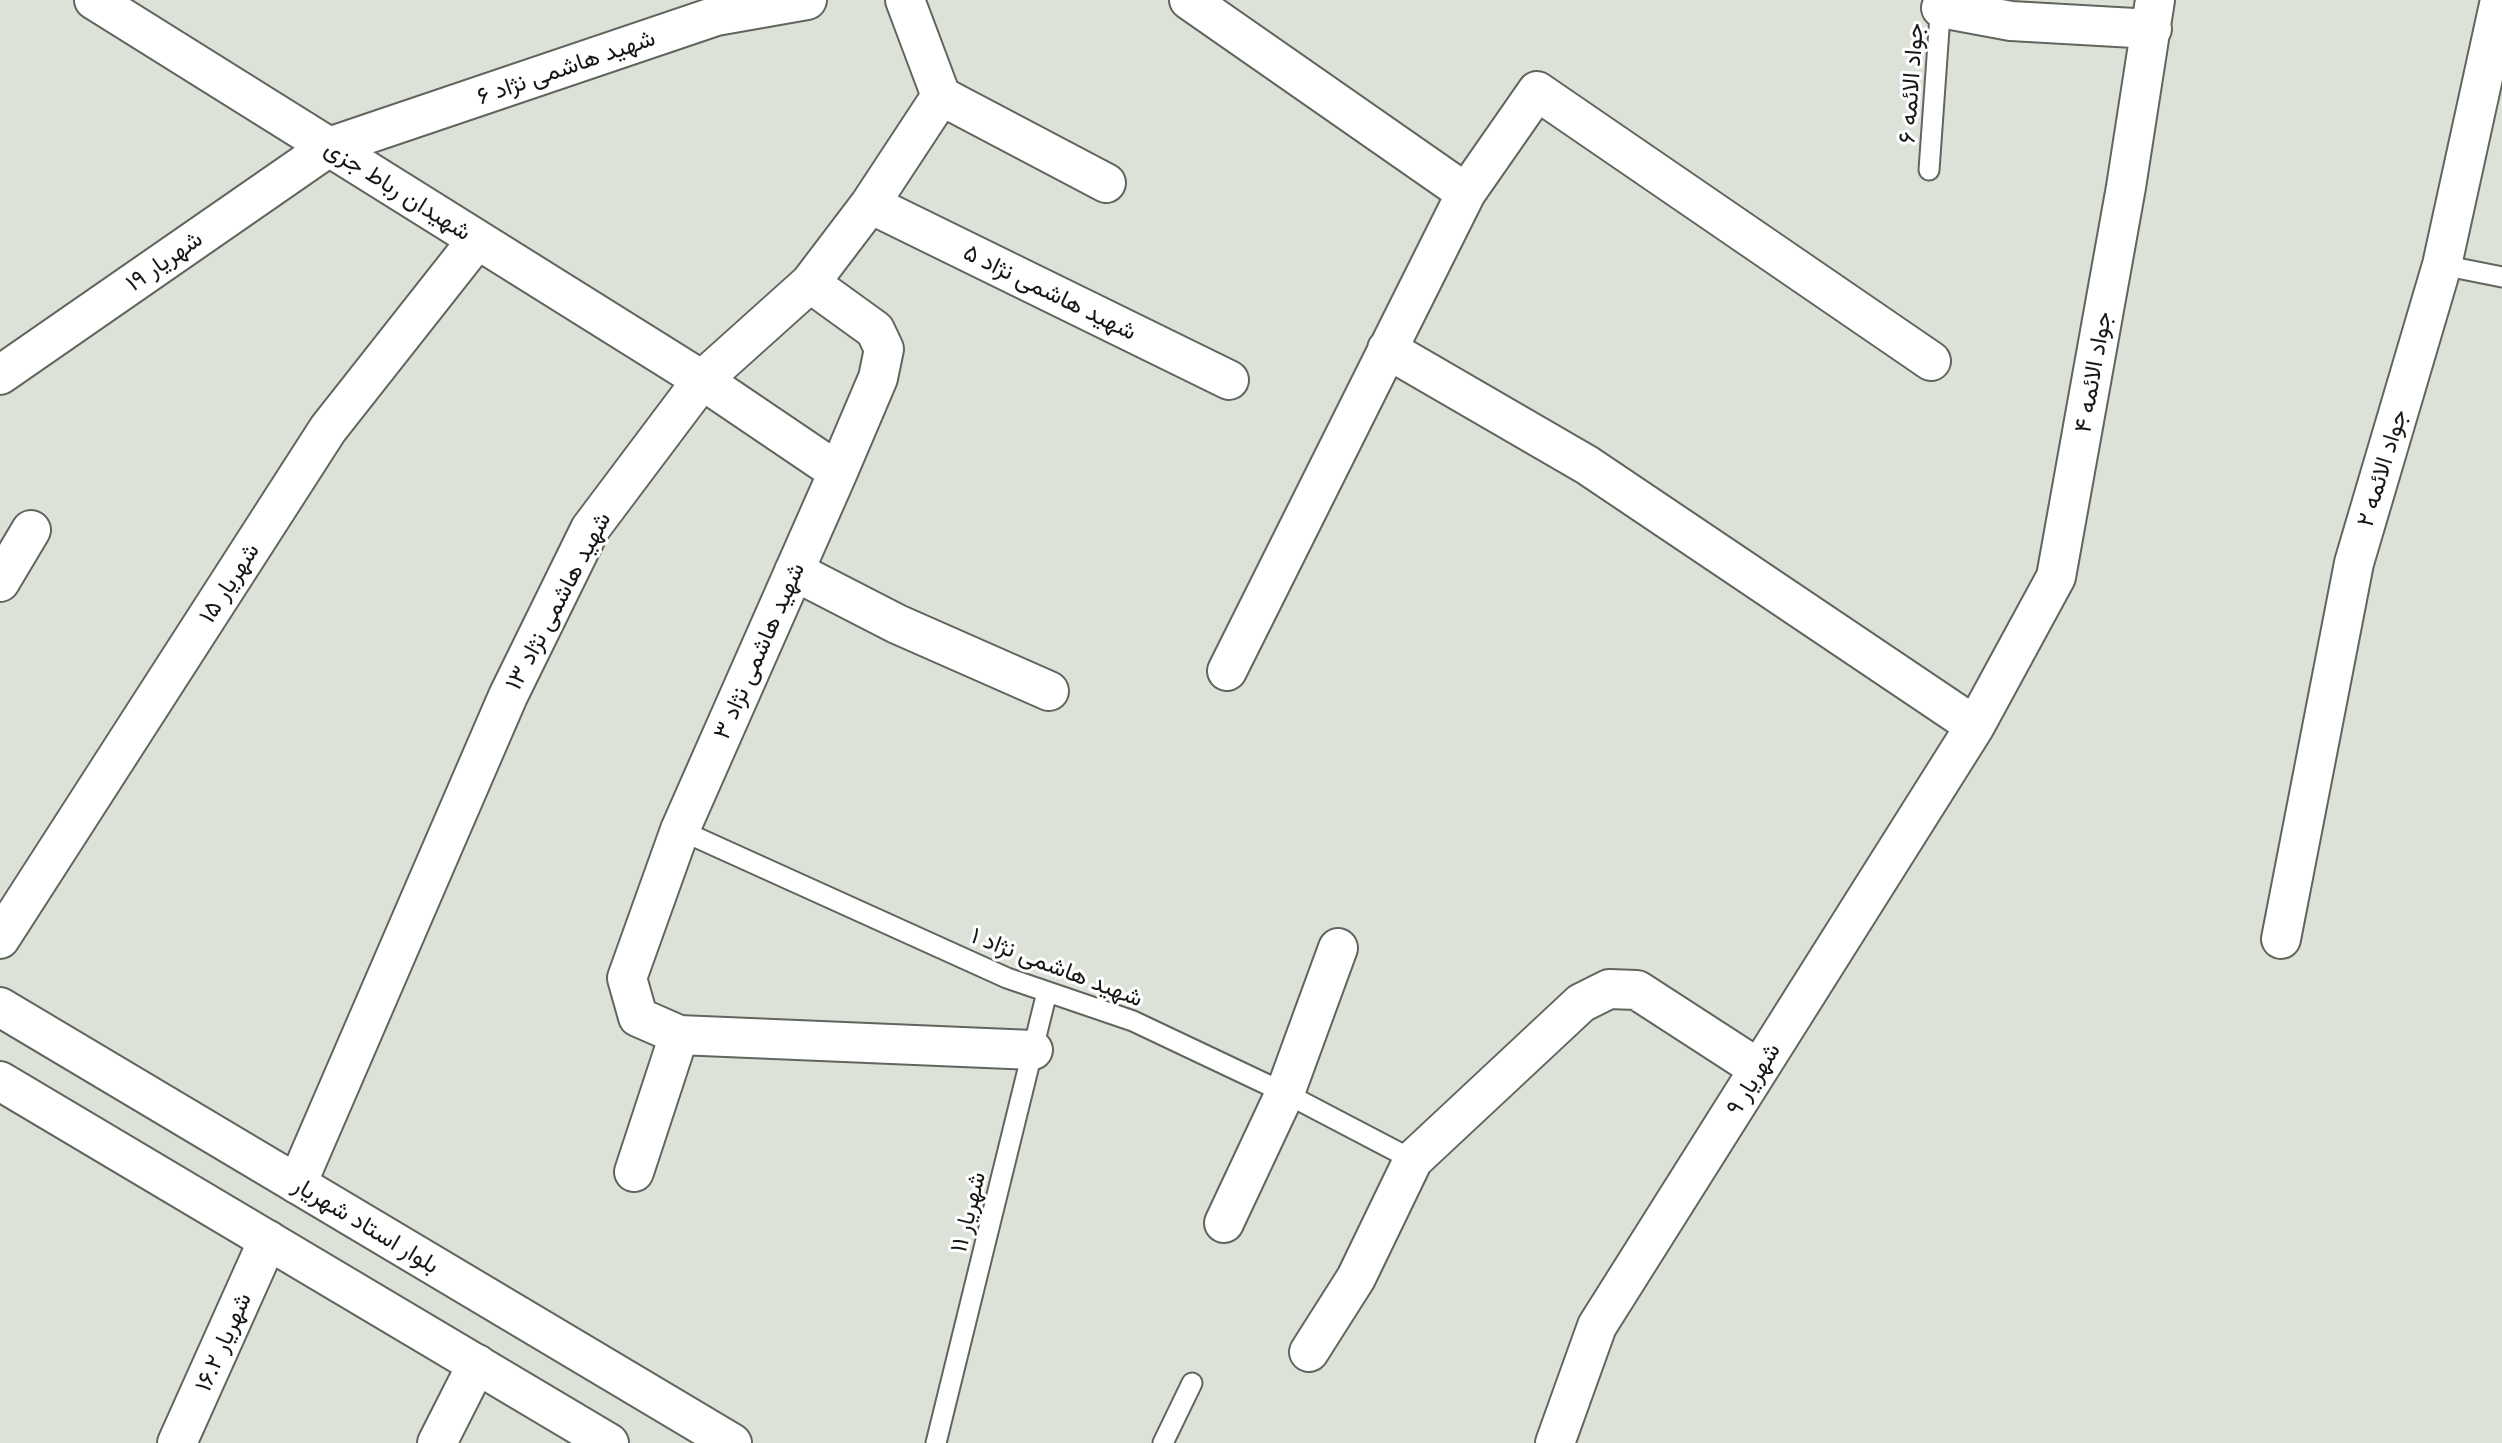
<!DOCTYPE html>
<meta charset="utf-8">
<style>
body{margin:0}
canvas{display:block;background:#dde2d9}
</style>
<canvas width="2502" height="1443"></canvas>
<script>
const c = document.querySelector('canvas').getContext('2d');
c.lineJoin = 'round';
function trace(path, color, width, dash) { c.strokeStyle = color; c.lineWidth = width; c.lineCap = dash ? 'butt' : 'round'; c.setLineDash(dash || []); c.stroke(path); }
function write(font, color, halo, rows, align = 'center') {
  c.font = font + ' Lato,Vazirmatn,sans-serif'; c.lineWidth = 6; c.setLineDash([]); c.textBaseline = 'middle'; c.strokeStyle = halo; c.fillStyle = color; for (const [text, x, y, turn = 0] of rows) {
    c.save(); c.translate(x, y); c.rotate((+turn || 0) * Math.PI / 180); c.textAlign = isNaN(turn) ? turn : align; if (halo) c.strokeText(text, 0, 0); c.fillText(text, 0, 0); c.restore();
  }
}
const service = new Path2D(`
 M1929 170 1941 1
 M2442 265 2502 277
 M680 830 1007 978 1133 1021 1285 1093 1413 1160
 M936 1443 1047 992
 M1163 1443 1192 1383`);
const minor = new Path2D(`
 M94 0 702 380 838 472 680 830 627 978 638 1017 679 1035 1033 1050
 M905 0 941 96
 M1189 0 1466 193
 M1941 8 2011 21 2152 29
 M941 96 1106 183
 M870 204 1229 380
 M810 283 875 330 884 349 878 378 838 472
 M1387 349 1587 465 1975 726
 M0 375 329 147 716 16 807 0
 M794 571 897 624 1049 691
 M0 582 31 530
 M1227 671 1466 193 1537 91 1931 361
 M0 939 328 429 477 240
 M2281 939 2354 563 2442 265 2500 0
 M634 1172 679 1035
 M297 1184 508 696 590 529 702 380 810 283 870 204 941 96
 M1224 1223 1285 1093 1338 948
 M1309 1352 1356 1278 1413 1160 1581 1003 1609 989 1637 990 1759 1069
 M177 1443 268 1240
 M437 1443 477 1364
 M1555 1443 1597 1326 1975 726 2056 577 2126 187 2155 0`);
const secondary = new Path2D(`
 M0 1007 732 1443
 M0 1081 609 1443`);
trace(service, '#60655d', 23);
trace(minor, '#60655d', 42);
trace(secondary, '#60655d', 42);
trace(service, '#fff', 19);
trace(minor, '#fff', 38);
trace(secondary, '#fff', 38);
write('24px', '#161815', '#fff', [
 ["شهید هاشمی نژاد ۶",566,67,-19],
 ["جواد الائمه ۶",1911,83,-86],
 ["شهیدان رباط جزی",398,190,32],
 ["شهریار ۱۹",164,261,-35],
 ["شهید هاشمی نژاد ۵",1050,292,26],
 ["جواد الائمه ۴",2093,372,-80],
 ["جواد الائمه ۲",2382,468,-73],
 ["شهریار ۱۵",229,583,-57],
 ["شهید هاشمی نژاد ۱۳",558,601,-62],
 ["شهید هاشمی نژاد ۳",759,651,-66],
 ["شهید هاشمی نژاد ۱",1057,967,21],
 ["شهریار ۹",1753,1079,-58],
 ["شهریار ۱۱",968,1212,-76],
 ["بلوار استاد شهریار",366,1225,31],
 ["شهریار ۱۶.۲",223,1342,-66]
]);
</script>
